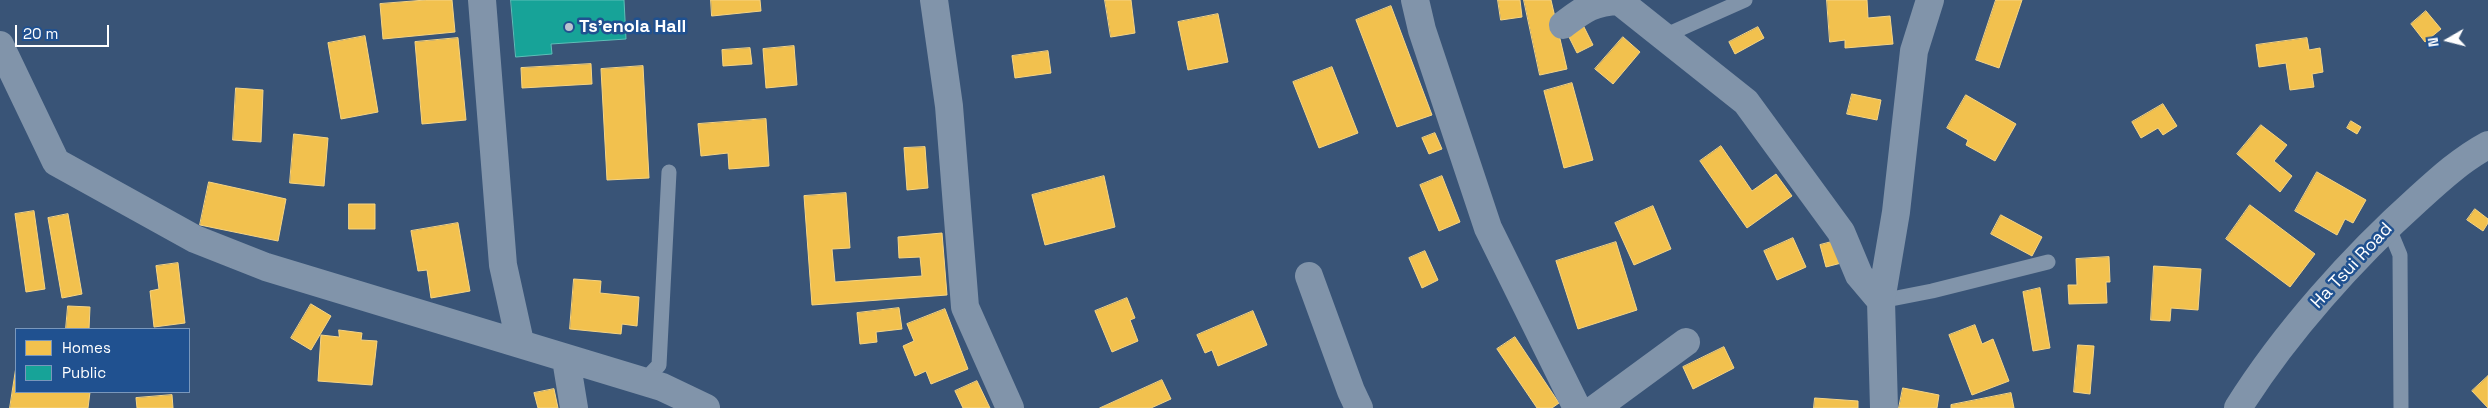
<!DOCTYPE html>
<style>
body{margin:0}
#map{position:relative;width:2488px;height:408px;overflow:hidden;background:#395477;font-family:"Space Grotesk",sans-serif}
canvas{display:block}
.legend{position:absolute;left:15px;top:328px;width:175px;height:65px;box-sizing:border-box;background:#205190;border:1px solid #7997bc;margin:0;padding:6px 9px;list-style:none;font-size:15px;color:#fff}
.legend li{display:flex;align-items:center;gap:10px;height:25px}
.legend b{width:25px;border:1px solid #7997bc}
.north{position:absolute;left:2423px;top:15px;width:50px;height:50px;-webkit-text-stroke:4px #205190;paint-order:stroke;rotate:262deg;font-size:14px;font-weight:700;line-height:20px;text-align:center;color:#fff}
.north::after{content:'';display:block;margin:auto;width:18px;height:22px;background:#fff;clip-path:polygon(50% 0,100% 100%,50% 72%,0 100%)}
.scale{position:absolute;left:15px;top:25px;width:94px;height:22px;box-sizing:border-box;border:2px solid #fff;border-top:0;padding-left:6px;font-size:15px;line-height:18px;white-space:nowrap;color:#fff;-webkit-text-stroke:4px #205190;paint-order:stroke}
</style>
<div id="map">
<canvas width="2488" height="408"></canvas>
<ul class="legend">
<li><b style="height:14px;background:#f2c14e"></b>Homes</li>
<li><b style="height:14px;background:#17a398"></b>Public</li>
</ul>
<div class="north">N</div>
<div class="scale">20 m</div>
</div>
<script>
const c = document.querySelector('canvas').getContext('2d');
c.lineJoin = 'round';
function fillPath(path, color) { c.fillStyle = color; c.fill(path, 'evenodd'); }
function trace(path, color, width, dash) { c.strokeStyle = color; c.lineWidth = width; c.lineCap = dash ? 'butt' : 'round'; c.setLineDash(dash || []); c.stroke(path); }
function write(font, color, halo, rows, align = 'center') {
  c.font = font + ' "Space Grotesk",sans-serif'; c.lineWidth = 5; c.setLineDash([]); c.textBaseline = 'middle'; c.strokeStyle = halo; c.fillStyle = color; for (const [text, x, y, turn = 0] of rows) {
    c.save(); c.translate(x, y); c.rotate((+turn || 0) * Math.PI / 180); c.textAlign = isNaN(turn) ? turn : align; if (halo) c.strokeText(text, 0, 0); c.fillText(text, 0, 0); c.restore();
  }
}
const homes = new Path2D(`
 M426 0H452L455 32 383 39 380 4Z
 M711 0H760L761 11 712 16Z
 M1105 0H1131L1135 33 1111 37Z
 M1498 0H1520L1522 17 1501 20Z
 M1524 0H1551L1567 69 1540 75Z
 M1827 0H1867L1868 18 1890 16 1893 44 1845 48V40L1830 42Z
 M1996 0H2022L1999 68 1976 60Z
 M1391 6 1432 115 1397 127 1356 20Z
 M2426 11 2441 29 2425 42 2411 24Z
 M1218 14 1228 62 1188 70 1178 22Z
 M1582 23 1593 45 1577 53 1566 31Z
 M1758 27 1764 38 1735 54 1729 42Z
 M365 36 378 112 341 119 328 43Z
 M1623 37 1640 52 1613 84 1595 69Z
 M458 38 466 120 422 124 415 42Z
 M2307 38 2309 50 2320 48 2323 72 2312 74 2314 87 2290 90 2286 63 2259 67 2256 45Z
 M794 46 797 85 766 88 763 49Z
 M750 48 752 64 723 66 722 50Z
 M1048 51 1051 73 1015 78 1012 56Z
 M591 64 592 84 522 88 521 68Z
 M643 66 649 178 607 180 601 69Z
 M1332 67 1358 133 1319 148 1293 82Z
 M1572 83 1593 160 1564 168 1544 91Z
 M236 88 263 90 261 142 233 140Z
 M1852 94 1881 100 1877 120 1847 114Z
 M1966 95 2016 124 1995 161 1966 145 1968 140 1947 128Z
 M2163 104 2177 126 2163 135 2158 128 2141 138 2132 122Z
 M766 119 769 166 729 169 728 153 701 156 698 124Z
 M2351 121 2361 127 2357 134 2347 128Z
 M2261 125 2287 145 2274 161 2292 176 2280 192 2237 154Z
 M1435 133 1442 149 1429 154 1422 138Z
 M294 134 328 138 324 186 290 183Z
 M1721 146 1752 191 1776 174 1792 196 1747 228 1700 161Z
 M925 147 928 188 907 190 904 148Z
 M2317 172 2366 200 2353 223 2345 219 2337 235 2295 211Z
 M1104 176 1115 227 1045 245 1032 195Z
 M1442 176 1460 222 1439 231 1420 185Z
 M209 182 286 199 278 241 200 225Z
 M846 193 850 248 832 249 835 282 922 276 920 257 899 258 898 237 942 233 947 295 812 305 804 196Z
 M349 204H375V229H349Z
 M2250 205 2315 254 2290 287 2226 239Z
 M1653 206 1671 249 1634 265 1615 223Z
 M2475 209 2488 219V223L2483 231 2467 220Z
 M34 211 45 289 26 292 15 214Z
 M68 214 82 294 62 298 48 218Z
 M2001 215 2042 237 2032 256 1991 234Z
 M458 223 470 291 431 298 427 270 418 271 411 231Z
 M1793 238 1806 267 1777 280 1764 251Z
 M1843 239 1849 261 1826 267 1820 245Z
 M1616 242 1637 310 1578 329 1556 261Z
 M1425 251 1438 280 1422 288 1409 258Z
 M2109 257 2110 282H2106L2107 303 2069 304 2068 285H2077L2076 259Z
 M178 263 185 323 154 327 150 291 159 289 156 266Z
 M2154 266 2201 269 2198 310 2171 308 2170 321 2151 320Z
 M574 279 601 281 600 293 639 297 637 326 622 324 621 334 570 329Z
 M2040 288 2050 348 2033 351 2023 292Z
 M1127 298 1135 318 1130 320 1138 341 1112 352 1095 311Z
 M311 304 331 316 311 350 291 338Z
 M68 306 90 307 89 329H66Z
 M899 308 902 329 876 332 877 342 860 344 857 313Z
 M945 309 968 369 931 384 926 371 915 376 903 346 914 341 907 324Z
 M1253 311 1267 345 1218 366 1212 350 1205 353 1197 335Z
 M1975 325 1982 344 1993 339 2009 381 1972 395 1949 335Z
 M339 330 362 333 361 340 377 341 372 385 318 381 321 335 339 337Z
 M1515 337 1559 403 1552 408H1537L1497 349Z
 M2078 345 2094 346 2090 394 2074 392Z
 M1724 347 1734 368 1693 389 1683 367Z
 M16 367V392H90L88 408H10Z
 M2488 376V408L2472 391Z
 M1162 380 1171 399 1151 408H1100Z
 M977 381 990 408H963L955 391Z
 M1903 388 1939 395 1937 408H1899Z
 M554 389 558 408H538L534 393Z
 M2011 393 2014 408H1951V405Z
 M172 395 173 408H137L136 398Z
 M1815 398 1858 401V408H1814Z`);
fillPath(homes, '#f2c14e');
trace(homes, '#f6d483', 1);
const public = new Path2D(`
 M511 0H624L626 39 551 44 552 54 516 57Z`);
fillPath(public, '#17a398');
trace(public, '#5dbfb7', 1);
trace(new Path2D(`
 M1664 36 1745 0
 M2388 226 2400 255 2401 408
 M1881 301 1932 291 2048 262
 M644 381 659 365 669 172`), '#8194aa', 15);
trace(new Path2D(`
 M482 0 503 265 520 342
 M934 0 949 106 965 307 1010 408
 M1415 0 1422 30 1488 228 1577 408
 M1563 25C1583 10 1592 2 1619 1L1746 102 1841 232 1859 275 1881 301
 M0 45 56 162 195 239 266 267 662 387 706 408
 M1309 276 1351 391 1359 408
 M566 359 574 408
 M1596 408 1686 342
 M1884 408 1881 301 1896 212 1914 51 1930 0`), '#8194aa', 28);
trace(new Path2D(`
 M2238 408C2285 333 2353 257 2419 198 2441 178 2462 159 2488 145`), '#8194aa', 28);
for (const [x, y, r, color] of [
 [569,27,5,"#bac3cf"]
]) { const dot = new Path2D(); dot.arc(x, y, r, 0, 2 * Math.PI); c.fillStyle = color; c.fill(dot); trace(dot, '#205190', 2); }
write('bold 18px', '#fff', '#205190', [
 ["Ts'enola Hall",579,27]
], 'left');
write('18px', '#fff', '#205190', [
 ["Ha Tsui Road",2352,266,-47]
]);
</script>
